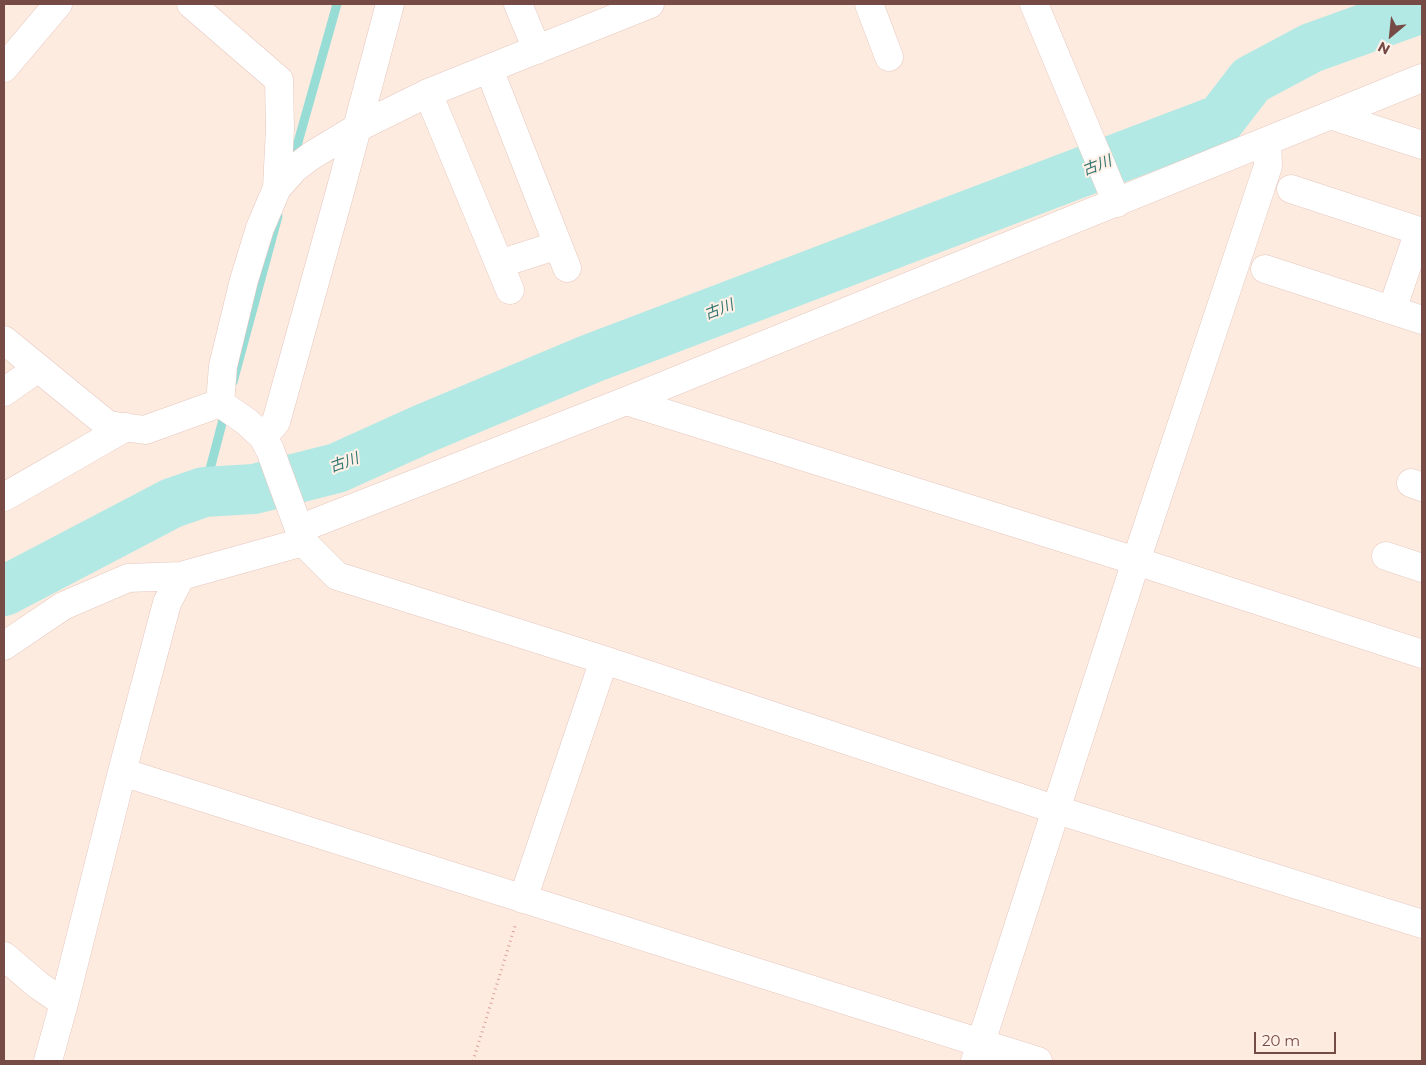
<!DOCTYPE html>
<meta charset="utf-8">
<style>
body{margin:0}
#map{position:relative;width:1426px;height:1065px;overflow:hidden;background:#feebe0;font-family:Montserrat,sans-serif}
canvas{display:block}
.frame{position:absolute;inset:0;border:5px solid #774b45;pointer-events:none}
.north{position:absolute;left:1366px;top:10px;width:50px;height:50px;-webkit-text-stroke:4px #fff1e8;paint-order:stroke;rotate:208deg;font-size:14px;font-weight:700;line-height:20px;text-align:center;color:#774b45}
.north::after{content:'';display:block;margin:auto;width:18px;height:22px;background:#774b45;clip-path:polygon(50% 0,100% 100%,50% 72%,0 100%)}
.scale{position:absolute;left:1254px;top:1032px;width:82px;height:22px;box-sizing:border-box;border:2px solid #774b45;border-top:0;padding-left:6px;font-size:15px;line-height:18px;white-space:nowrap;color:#774b45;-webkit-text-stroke:4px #fff1e8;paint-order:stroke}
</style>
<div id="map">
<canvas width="1426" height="1065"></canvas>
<div class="frame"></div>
<div class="north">N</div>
<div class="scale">20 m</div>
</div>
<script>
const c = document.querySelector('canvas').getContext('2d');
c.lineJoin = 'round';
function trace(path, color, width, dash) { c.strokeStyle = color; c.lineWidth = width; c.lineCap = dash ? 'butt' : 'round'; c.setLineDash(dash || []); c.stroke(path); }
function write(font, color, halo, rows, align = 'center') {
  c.font = font + ' Montserrat,"Noto Sans JP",sans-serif'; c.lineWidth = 4; c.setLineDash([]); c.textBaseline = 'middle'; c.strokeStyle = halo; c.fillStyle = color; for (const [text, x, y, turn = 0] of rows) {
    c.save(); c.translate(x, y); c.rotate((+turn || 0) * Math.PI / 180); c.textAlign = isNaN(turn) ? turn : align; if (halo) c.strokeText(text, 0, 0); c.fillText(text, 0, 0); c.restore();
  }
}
trace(new Path2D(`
 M293 160 337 4
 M233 382 278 216
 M204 492 225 412`), '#98dcd6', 9);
trace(new Path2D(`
 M4 591 172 503 204 492 254 489 337 468 423 429 590 359 1221 119 1251 80 1311 48 1422 8`), '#b3e9e4', 50);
const minor = new Path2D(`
 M191 4 279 80 280 128 277 188
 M518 4 537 50
 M869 4 889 57
 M1034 4 1117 203
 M4 68 58 4
 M489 69 567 268
 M428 93 510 290
 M1330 115 1422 145
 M1291 189 1422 232
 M499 264 558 245
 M1265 269 1422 320
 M1392 310 1419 231
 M4 340 108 425 145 430 220 403
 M4 392 38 368
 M626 401 1136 561 1422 654
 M220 403 247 422 263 437 270 450 299 529 303 542 337 576 604 660 1057 810 1422 924
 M220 403 223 366 244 280 260 228 277 188 294 169 311 156 357 128 428 93 650 4
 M263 437 276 422 341 188 390 4
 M1411 483 1422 487
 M4 497 126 427
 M299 529 626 401 1422 78
 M1386 556 1422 568
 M4 646 63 606 128 578 181 576 303 542
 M122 772 1038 1061
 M523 899 604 660
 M4 956 38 985 64 1003
 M48 1061 64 1003 122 772 167 603 181 576
 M975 1061 1136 561 1268 166 1267 141`);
trace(minor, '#e5c7be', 29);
trace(new Path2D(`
 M473 1061 516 923`), '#dba299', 3, [1, 4]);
trace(minor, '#fff', 28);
write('italic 15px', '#357772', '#fff1e8', [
 ["古川",1097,166,-21],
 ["古川",719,310,-21],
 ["古川",344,463,-20]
]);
</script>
